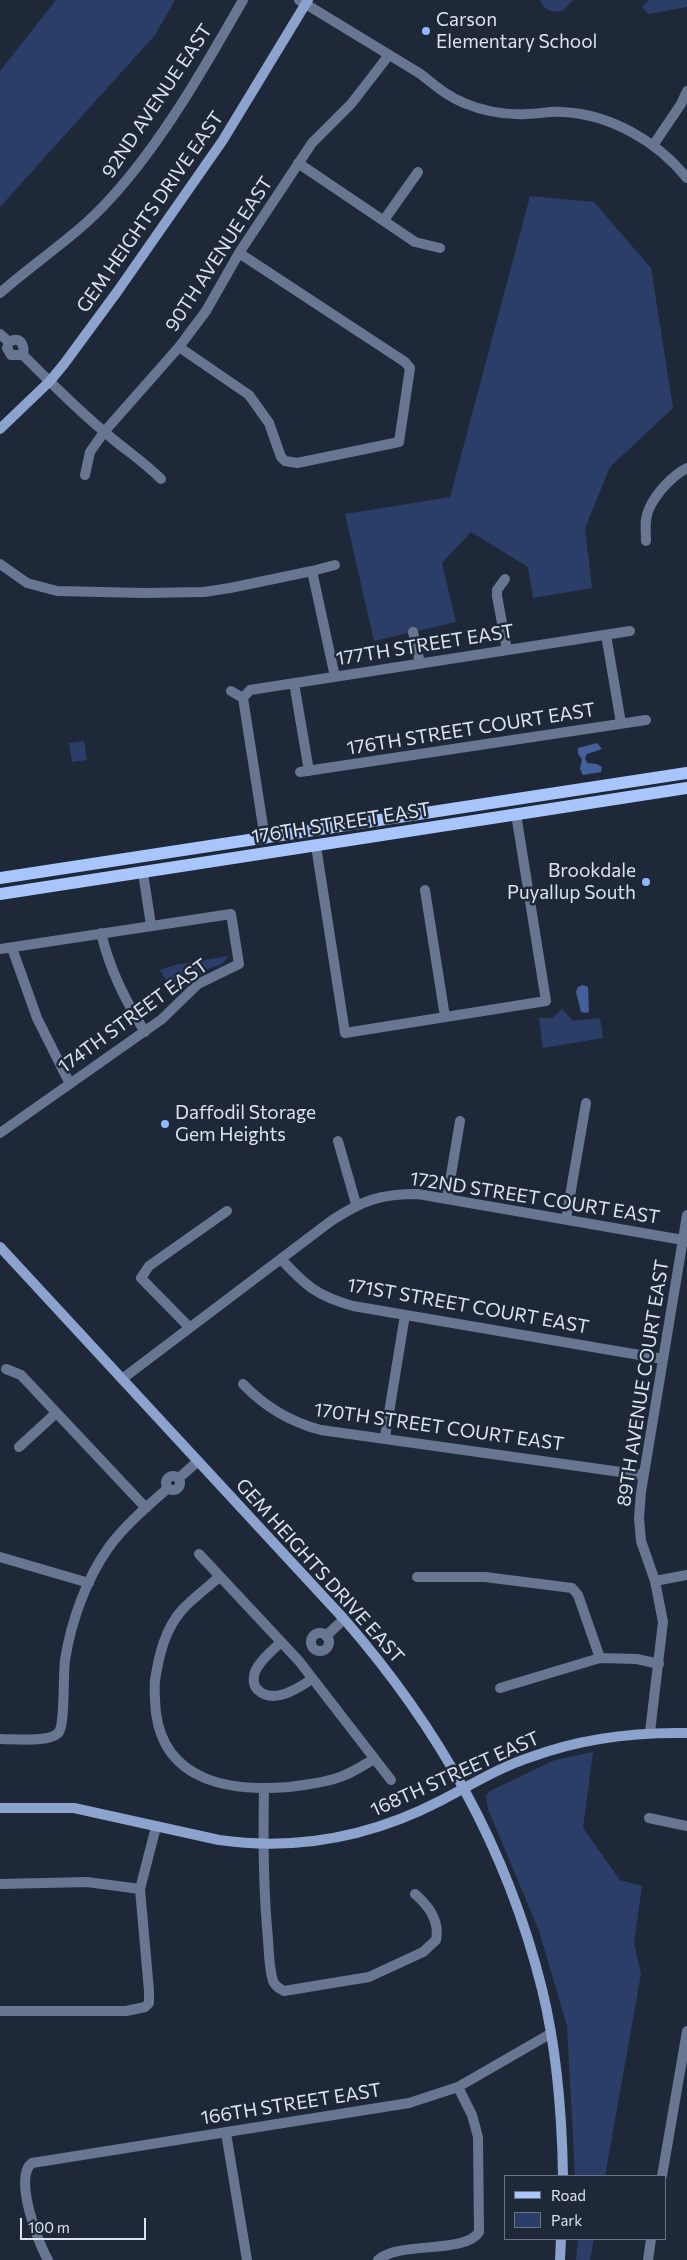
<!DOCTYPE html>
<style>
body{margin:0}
#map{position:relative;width:687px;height:2260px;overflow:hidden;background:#1f2839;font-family:Commissioner,sans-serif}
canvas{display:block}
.legend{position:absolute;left:504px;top:2175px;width:162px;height:65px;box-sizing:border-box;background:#1f2839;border:1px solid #6b7281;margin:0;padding:6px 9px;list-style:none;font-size:15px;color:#dce2ee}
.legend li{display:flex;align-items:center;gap:10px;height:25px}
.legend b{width:25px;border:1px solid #6b7281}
.scale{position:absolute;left:20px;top:2218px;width:126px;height:22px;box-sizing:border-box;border:2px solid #dce2ee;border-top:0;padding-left:6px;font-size:15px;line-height:18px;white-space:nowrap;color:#dce2ee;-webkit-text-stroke:4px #1f2839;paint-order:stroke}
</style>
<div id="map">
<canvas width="687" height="2260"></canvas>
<ul class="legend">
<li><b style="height:6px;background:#a8c5fc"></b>Road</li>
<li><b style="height:14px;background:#2a3e67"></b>Park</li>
</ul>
<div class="scale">100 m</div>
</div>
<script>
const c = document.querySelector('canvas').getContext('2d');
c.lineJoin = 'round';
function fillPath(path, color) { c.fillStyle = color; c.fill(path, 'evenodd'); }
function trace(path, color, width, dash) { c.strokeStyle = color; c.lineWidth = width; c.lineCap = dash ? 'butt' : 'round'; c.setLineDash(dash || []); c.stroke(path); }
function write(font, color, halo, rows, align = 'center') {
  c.font = font + ' Commissioner,sans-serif'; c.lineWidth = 5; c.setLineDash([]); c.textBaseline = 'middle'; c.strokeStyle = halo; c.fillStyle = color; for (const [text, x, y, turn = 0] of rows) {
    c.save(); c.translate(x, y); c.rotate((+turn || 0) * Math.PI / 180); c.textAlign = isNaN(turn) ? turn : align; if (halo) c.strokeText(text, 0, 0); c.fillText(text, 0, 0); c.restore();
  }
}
fillPath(new Path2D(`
 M56 0H175L155 35 0 207V71Z
 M540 0H573L564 10C553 14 545 11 540 0Z
 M649 0H687V7L648 14 642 7Z
 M530 196 594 202 651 268 673 408 610 467 585 528 592 588 533 598 528 567 471 532 442 563 456 622 374 641 345 514 450 497Z
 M84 741 87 760 72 762 69 743Z
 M229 956 222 964 208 969 174 994 160 970 175 965Z
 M562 1009 573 1021 600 1018 603 1038 543 1048 539 1018H552Z
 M593 1752 583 1828 620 1880 642 1886 634 1943 641 1974 605 2176H575L567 2026 539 1931 488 1809 486 1796 490 1791 555 1760Z
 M578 2239H594L590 2260H576Z`), '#2a3e67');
fillPath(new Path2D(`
 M597 743 602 749 587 754 585 758 587 763 597 764 602 767 601 772 583 775 580 769 582 759 578 754V748Z
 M583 985 588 987 589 1011 587 1013 581 1012 576 992 578 987Z`), '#43609a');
trace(new Path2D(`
 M299 0 419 73C434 84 446 96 464 103 483 111 506 115 527 114 539 114 550 111 562 112 610 114 657 141 687 178
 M654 144 681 104 687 91
 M298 163 415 242 440 248
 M384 220 418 172
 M0 293C36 261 78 235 110 199 161 144 206 65 243 0
 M0 334 9 342
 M179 347 249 395 269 423 281 457 285 461 297 463 399 442 410 368 405 362 239 253
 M23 355H11L7 348 9 342C20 335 25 345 23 355 52 384 82 414 114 440 130 453 146 464 161 479
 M85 475 90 452 104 432 179 347 206 311 239 253 312 143 351 104 389 55
 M646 541C646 530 644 519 649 509 656 493 672 476 687 468
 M0 564 27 583 57 591 145 593 204 592 230 588 312 571 335 565
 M312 571 335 677
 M505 579 497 590V596L507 650
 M413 632 420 663
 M606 635 621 723
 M294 683 309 771
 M231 691 243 698
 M243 698 250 690 630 631
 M243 698 265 839
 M300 772 646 720
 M316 846 345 1033 546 1001 516 814
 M143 873 151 925
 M425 890 445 1017
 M101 933C110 970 125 1000 145 1032
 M12 948 37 1018 70 1084
 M0 949 231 914 239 964 198 984 162 1019 0 1133
 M338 1141 356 1204
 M447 1199 460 1121
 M566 1219 586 1103
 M281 1259C306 1286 317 1296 353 1306L663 1359
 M189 1327 141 1278 149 1266 227 1211
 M6 1369 21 1375 146 1508
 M122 1379 331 1221C363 1200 380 1194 418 1194L683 1240
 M243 1384C265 1407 290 1422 321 1430L642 1475
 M385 1437 405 1315
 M19 1447 55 1414
 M166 1483a7 7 0 1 1 14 0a7 7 0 1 1-14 0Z
 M179 1478 198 1461
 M199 1554 299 1661 391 1780
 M0 1557 89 1583
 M219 1577C207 1588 193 1598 182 1610 165 1629 159 1655 155 1680 154 1691 155 1702 156 1713 165 1782 231 1792 289 1787 305 1785 322 1783 337 1778 351 1774 362 1766 374 1759
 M417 1577H485L572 1588 578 1595 600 1658
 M655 1581 687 1575
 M311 1642a9 9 0 1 1 18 0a9 9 0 1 1-18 0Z
 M326 1636 344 1619
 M281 1642C273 1650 259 1661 255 1672 253 1678 253 1686 258 1690 273 1705 299 1688 312 1679
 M500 1688 600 1658 637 1659 659 1664
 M650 1732 663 1622 655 1581 641 1541 639 1518 641 1492 687 1215
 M0 1739C13 1739 51 1743 59 1732 65 1723 63 1675 65 1660 71 1622 86 1579 109 1547 125 1525 148 1506 168 1488
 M264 1789C263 1839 263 1888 268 1939 269 1952 269 1968 273 1981 275 1986 279 1988 284 1991L369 1977 423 1952 436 1940C440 1921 429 1906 415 1894
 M649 1818 687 1826
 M0 1884 87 1882 140 1889
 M0 2011H126L145 2007 149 2003V1991L140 1889 156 1827
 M226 2133 247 2260
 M662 2176 687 2031
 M48 2260C38 2243 13 2176 32 2163L409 2103 458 2087 550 2034
 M378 2260C399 2241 465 2254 479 2232L478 2137 472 2115 458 2087
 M648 2260 651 2239`), '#687691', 10);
trace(new Path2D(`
 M0 429 50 381 64 364 117 292 223 140 308 0
 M0 1247 344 1619C439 1728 507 1848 542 1989 557 2050 562 2113 563 2176
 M0 1808H74L219 1840C297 1851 373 1836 442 1800 471 1785 500 1767 531 1757 582 1738 633 1732 687 1733
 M560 2260 561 2239`), '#8ca3cd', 10);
trace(new Path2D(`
 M0 878 687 773
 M0 894 687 788`), '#a8c5fc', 12);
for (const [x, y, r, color] of [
 [426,31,5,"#93b7fd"],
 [646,882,5,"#93b7fd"],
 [165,1124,5,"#93b7fd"]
]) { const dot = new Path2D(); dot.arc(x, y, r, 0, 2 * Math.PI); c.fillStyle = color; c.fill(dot); trace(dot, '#1f2839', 2); }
write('19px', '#dce2ee', '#1f2839', [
 ["Carson",436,20],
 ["Elementary School",436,42],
 ["Brookdale",636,871,"right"],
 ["Puyallup South",636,893,"right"],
 ["Daffodil Storage",175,1113],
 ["Gem Heights",175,1135]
], 'left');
write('19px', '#dce2ee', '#1f2839', [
 ["92ND AVENUE EAST",157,101,-56],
 ["GEM HEIGHTS DRIVE EAST",150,212,-55],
 ["90TH AVENUE EAST",219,254,-57],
 ["177TH STREET EAST",425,645,-9],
 ["176TH STREET COURT EAST",471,729,-9],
 ["176TH STREET EAST",341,823,-9],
 ["174TH STREET EAST",133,1016,-36],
 ["172ND STREET COURT EAST",535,1198,9],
 ["171ST STREET COURT EAST",468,1306,10],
 ["89TH AVENUE COURT EAST",643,1383,-81],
 ["170TH STREET COURT EAST",439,1427,8],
 ["GEM HEIGHTS DRIVE EAST",320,1571,48],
 ["168TH STREET EAST",455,1774,-24],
 ["166TH STREET EAST",291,2104,-9]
]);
</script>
